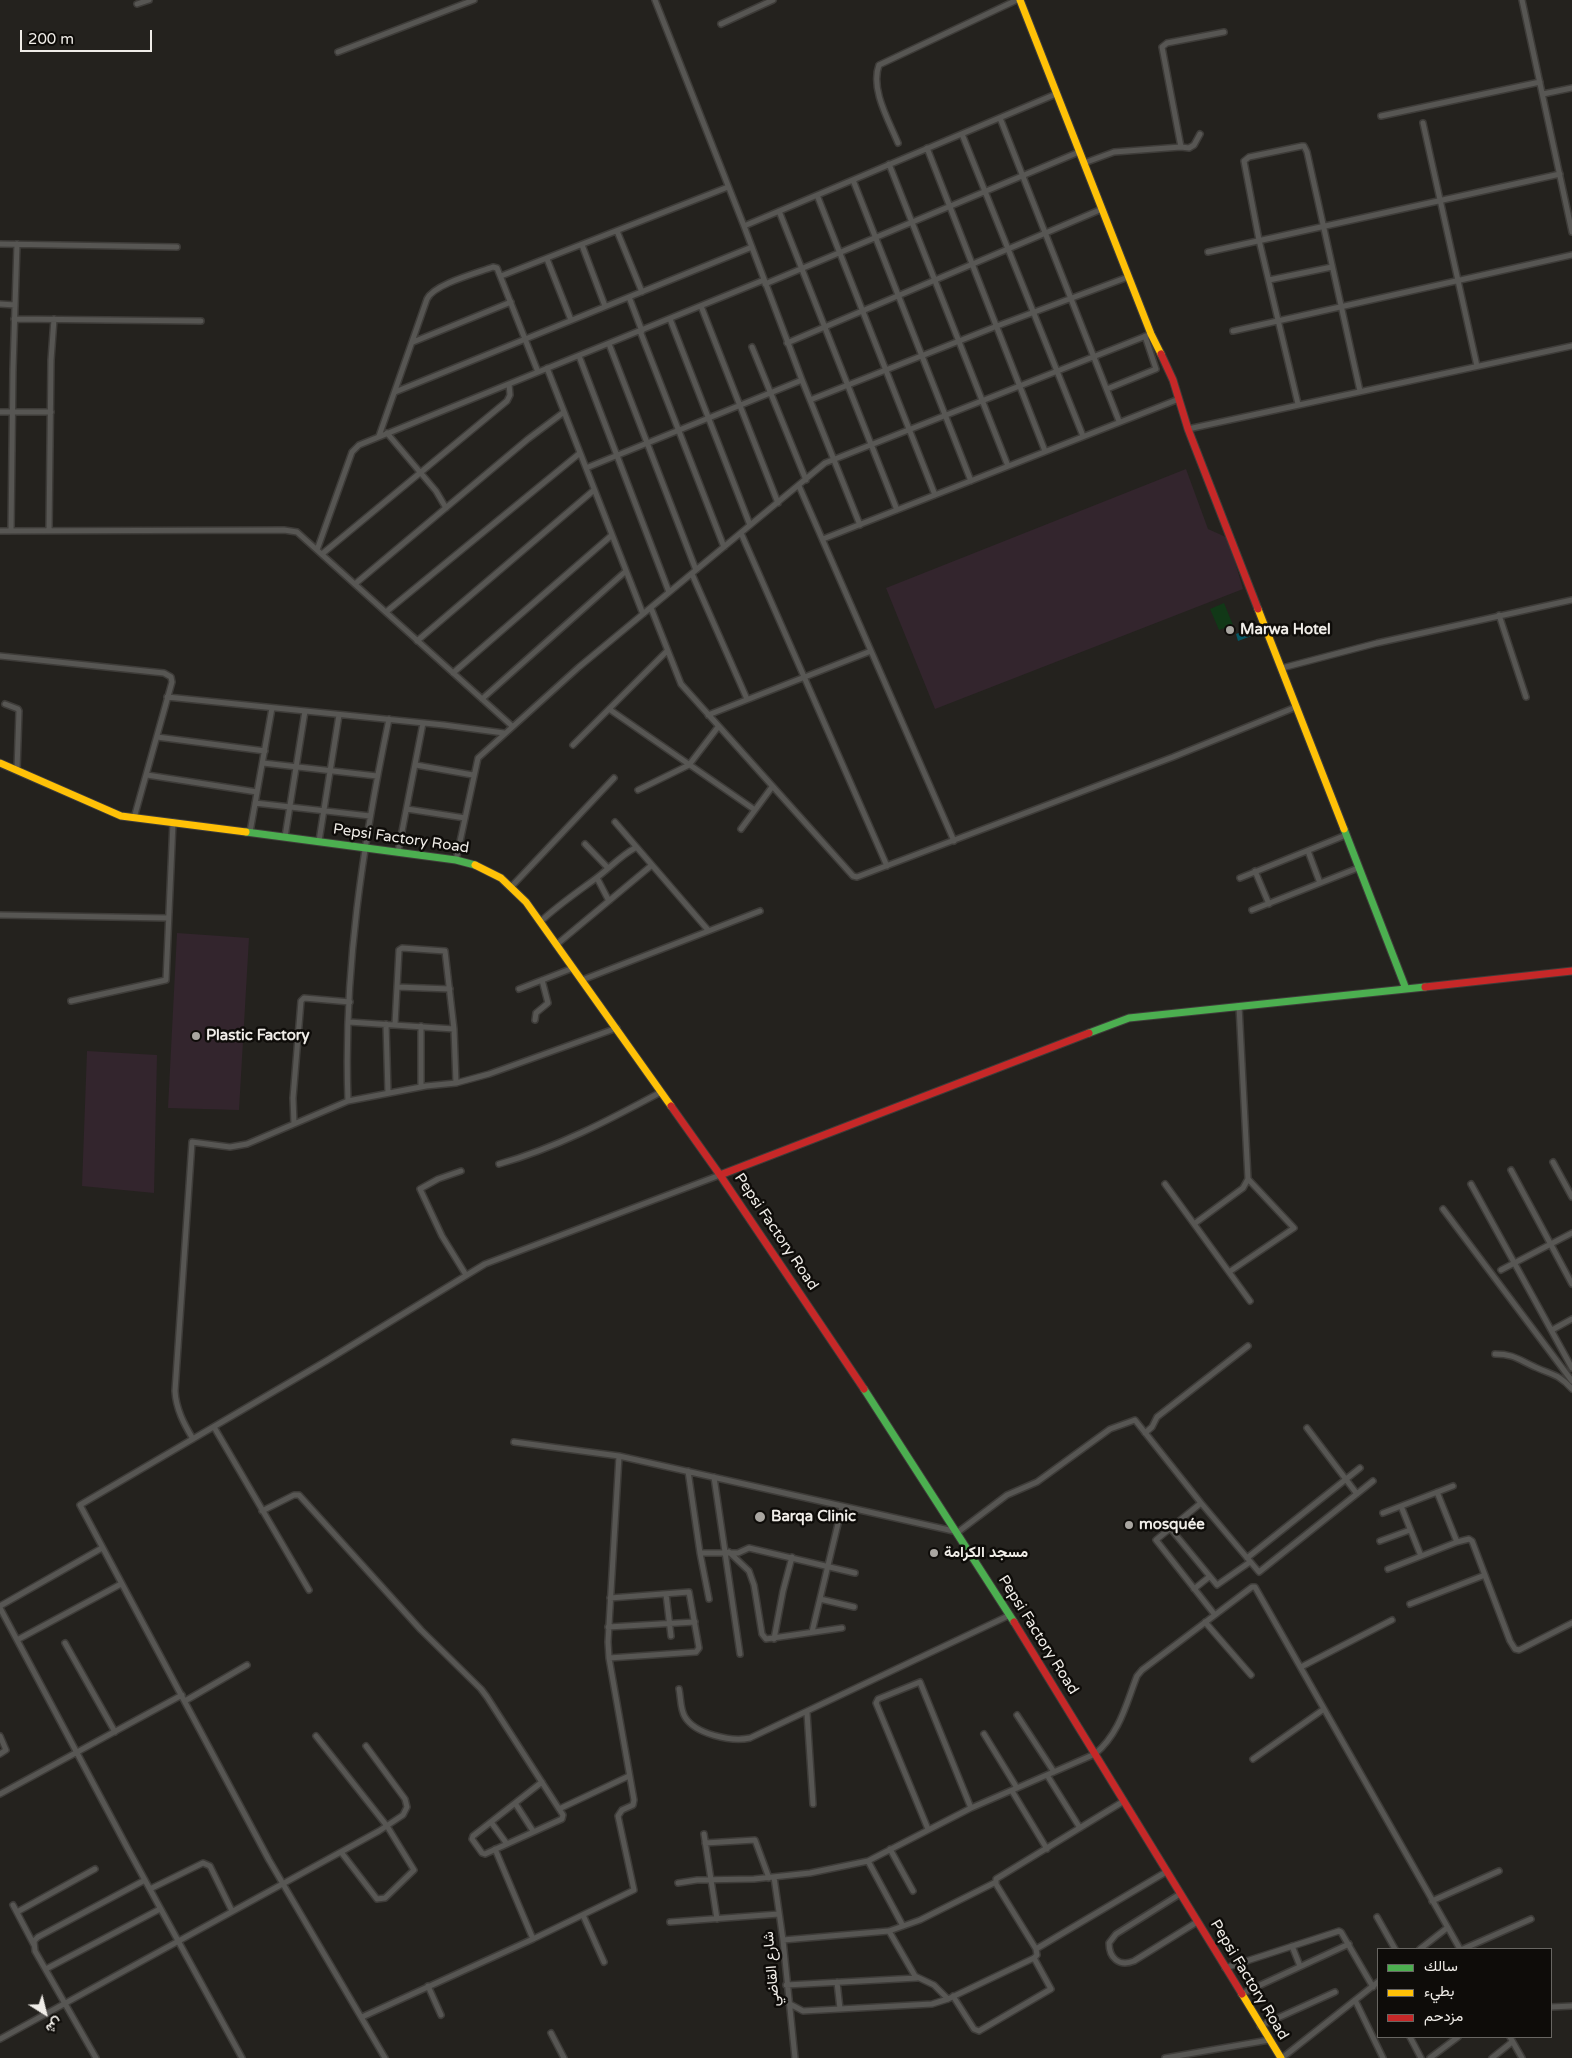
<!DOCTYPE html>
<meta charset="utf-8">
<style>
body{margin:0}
#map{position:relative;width:1572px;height:2058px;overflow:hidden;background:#24221e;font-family:"Varela Round",Vazirmatn,sans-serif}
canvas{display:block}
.legend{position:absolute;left:1377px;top:1948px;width:175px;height:90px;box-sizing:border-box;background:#0e0c09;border:1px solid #686662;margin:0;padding:6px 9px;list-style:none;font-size:15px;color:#f0ede8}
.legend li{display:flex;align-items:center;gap:10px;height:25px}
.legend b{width:25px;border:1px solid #686662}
.north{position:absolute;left:20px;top:1988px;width:50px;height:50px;-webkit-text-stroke:4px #0e0c09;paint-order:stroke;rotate:144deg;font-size:14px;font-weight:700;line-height:20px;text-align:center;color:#f0ede8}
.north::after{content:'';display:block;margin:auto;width:18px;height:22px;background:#f0ede8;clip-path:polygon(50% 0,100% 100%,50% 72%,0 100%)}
.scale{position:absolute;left:20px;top:30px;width:132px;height:22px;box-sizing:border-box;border:2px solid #f0ede8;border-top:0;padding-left:6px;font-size:15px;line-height:18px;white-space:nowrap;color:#f0ede8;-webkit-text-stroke:4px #0e0c09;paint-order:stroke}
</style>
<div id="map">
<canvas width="1572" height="2058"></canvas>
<ul class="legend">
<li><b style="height:6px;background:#4caf50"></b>سالك</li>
<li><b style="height:6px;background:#ffc107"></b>بطيء</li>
<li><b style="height:6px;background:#c62828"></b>مزدحم</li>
</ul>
<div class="north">ش</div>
<div class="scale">200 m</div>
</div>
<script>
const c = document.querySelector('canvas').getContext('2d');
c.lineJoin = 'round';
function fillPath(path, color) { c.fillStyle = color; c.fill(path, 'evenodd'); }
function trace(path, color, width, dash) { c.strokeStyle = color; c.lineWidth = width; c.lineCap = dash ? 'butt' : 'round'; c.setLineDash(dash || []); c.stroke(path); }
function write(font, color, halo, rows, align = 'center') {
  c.font = font + ' "Varela Round",Vazirmatn,sans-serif'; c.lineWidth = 5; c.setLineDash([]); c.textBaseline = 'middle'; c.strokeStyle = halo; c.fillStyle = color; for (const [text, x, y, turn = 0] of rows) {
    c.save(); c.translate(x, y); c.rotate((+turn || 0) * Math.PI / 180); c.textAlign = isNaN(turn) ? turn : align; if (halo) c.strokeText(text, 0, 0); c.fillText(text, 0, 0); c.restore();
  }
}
fillPath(new Path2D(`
 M1186 469 1208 529 1228 538 1243 589 935 709 886 588Z
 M177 933 249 938 239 1110 168 1108Z
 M87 1051 157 1055 154 1193 82 1186Z`), '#33252d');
fillPath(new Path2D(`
 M1224 603 1233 625 1219 630 1210 609Z`), '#113817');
fillPath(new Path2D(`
 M1251 628 1254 635 1238 641 1236 634Z`), '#055663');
const street = new Path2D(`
 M655 0 744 226 802 380 860 525
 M1522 0 1572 232
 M137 4 149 0
 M721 24 773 0
 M338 52 474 0
 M1543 94 1572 88
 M1381 116 1540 82
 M1000 118 1119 421
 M1423 123 1477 366
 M962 134 1083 436
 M898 143C889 121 870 89 879 65L1017 0
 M1181 147 1162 47 1167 43 1224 32
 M927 148 1045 451
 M1084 163 1114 152 1181 147 1189 148 1194 145 1200 134
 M889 164 1008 466
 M853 180 971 481
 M817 195 935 495
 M779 211 897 510
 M744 226 1056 94
 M617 231 642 292
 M0 244 177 247
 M582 245 605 306
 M1208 252 1560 174
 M547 259 571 320
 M501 276 728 187
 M1269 280 1332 267
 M765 284 1079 152
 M629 297 642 331
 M0 304 15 305
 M701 306 778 503
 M14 319 201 321
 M670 319 750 525
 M640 331 724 547
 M1233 331 1572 255
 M413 342 511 302
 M787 343 1102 209
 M609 344 696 570
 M752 347 806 480
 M579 356 669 592
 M547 368 643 614
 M1107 389 1156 369 1145 336
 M395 392 752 247
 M810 400 997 326 1128 277
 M1298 404 1259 240 1244 161 1249 157 1302 146H1304L1307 152 1360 391
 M0 412H51
 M1188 429 1572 346
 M387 433 436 491 446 508
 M379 436 427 299C434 284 477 273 493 267L497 268 538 372
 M586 468 802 380
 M799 486 954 841
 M0 531 284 530 297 532 512 726
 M11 531 13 369 17 244
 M49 531 51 360 54 319
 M741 533 887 866
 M823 539 1179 399
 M317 550 352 452 359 445 764 280
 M322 554 507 401 510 395 509 384
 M692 574 747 699
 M355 584 528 439 564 412
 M651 608 681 684 853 876 857 877 1173 757 1296 707
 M386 612 580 453
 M1499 615 1526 697
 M417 641 594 490
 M0 656 164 673 171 677 172 682 134 818
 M1282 668 1377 643 1572 600
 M453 673 612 535
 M167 697 444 725 504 733
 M482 699 626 571
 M5 704 18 709 19 711 17 770
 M609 709 755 810
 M708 715 871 651
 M157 737 265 751
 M573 745 667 651
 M263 763 377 776
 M416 765 473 775
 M147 775 257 792
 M638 790 689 765 718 727
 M255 803 370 816
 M407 809 465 818
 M615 822 708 930
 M741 829 772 787
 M250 832 272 708
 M285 837 305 711
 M319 841 339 715
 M585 844 608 868
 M1308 851 1320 883
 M398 852 423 723
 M456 860 478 758 579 667 825 463 1151 334
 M1255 871 1269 904
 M597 878 609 901
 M1240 878 1346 835
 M512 886 614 778
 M1252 910 1358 868
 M0 915 168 918
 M540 922C557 906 576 893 595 879 609 869 620 856 635 848
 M556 945 652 865
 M582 980 760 911
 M397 987 450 989
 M519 989 573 968
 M71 1001 166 980 173 822
 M535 1020 536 1013 548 1003 542 980
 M349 1022 454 1029
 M386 1024 388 1093
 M395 1024 399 950 402 948 445 951 454 1029 456 1083
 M421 1026V1087
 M348 1101C343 973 363 844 389 719
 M294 1124 293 1098 301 1001 304 998 350 1002
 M1553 1162 1572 1197
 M499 1164C556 1148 609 1120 661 1092
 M1511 1170 1572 1284
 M461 1171 438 1179 420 1189 442 1236 466 1275
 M1165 1184 1250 1301
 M1471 1184 1572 1368
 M1443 1209 1572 1381
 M1194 1224 1243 1188 1248 1179 1239 1006
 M1501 1270 1572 1233
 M1229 1272 1294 1228 1248 1179
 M1552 1330 1572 1319
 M1495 1354C1514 1354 1519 1360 1535 1367 1552 1375 1559 1374 1572 1389
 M214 1427 309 1590
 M1307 1428 1357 1494
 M1145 1433 1152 1427 1157 1417 1248 1346
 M193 1439C184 1424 176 1409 175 1391L192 1142 230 1147 247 1144 348 1101 426 1086 456 1083 489 1074 617 1028
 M514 1442 619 1456 958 1532 1007 1495 1037 1482 1110 1429 1135 1420 1201 1503 1259 1572 1373 1481
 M688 1471 700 1553 709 1599
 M714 1477 740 1654
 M1437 1492 1457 1542
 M1201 1503 1156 1540 1215 1615
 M1401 1506 1421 1556
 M262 1511 294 1495H299L421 1630 481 1689 487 1697 563 1815 562 1819 485 1854 482 1853 472 1839 473 1836 542 1782
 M1383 1513 1453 1486
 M1170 1528 1217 1585 1250 1562
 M1380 1541 1410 1530
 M729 1552 749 1571 754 1585 762 1634 766 1639 842 1628
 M700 1553H738L749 1548 855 1573
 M1247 1558 1360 1468
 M1388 1569 1457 1542 1469 1539 1472 1541 1510 1641 1515 1649 1519 1650 1572 1623
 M1194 1589 1209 1577
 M666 1594 671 1636
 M820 1599 854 1607
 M1410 1604 1485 1575
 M0 1606 102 1548
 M0 1608 128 1849 242 2058
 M1205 1622 1251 1675
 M608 1627 695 1622
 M812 1632 842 1507
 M774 1639 783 1591 792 1557
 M17 1640 121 1584
 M65 1643 115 1732
 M609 1658 696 1652 699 1648 689 1592 610 1598
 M1301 1667 1392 1620
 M679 1689C681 1698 680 1709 685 1717 695 1734 731 1742 750 1738L1010 1615
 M185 1701 247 1665
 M807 1713 813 1804
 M1017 1715 1054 1772
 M984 1734 1017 1788
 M0 1736 6 1750 0 1754
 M316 1736 387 1826 414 1870 385 1898 377 1899 341 1852
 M1253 1759 1324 1709
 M1047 1775 1080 1828
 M1012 1791 1047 1849
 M0 1794 182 1695
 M515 1803 533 1831
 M559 1809 629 1776
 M491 1822 507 1844
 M928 1829 876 1703 878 1699 920 1682 971 1808
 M704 1834 717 1919
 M705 1843 755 1840 769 1878
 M495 1849 533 1939
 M890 1849 913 1891
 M774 1877 783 1940 795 2058
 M678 1883 697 1880 754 1879 810 1873 868 1861
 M150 1889 203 1863 210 1866 232 1911
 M1180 1894 1116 1934 1109 1943C1109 1958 1119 1967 1134 1961L1197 1922
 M1432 1901 1499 1871
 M13 1905 34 1945
 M17 1912 95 1869
 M583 1915 604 1962
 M1377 1917 1395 1949
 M670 1922 779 1914
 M903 1926 868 1861 971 1808 1095 1754C1120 1733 1126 1704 1137 1676L1142 1670 1252 1587H1255L1460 1949
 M889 1931 915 1976 934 1985 948 1999
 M783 1940 889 1931 920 1920 996 1882
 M1292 1946 1300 1966
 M1036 1949 1166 1872
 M1420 1949 1447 1928
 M1463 1949 1531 1919
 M1225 1968 1339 1931 1341 1932 1373 1987
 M46 1969 160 1909
 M837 1982 840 2009
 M786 1985 917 1978
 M428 1986 441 2015
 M1241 1994 1349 1944
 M953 1996 974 2029 979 2031 1051 1989 1034 1958
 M1355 2000 1383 2058
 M788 2003 803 2011 932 2004 948 1999 1034 1958 1037 1955 1036 1949 996 1884V1879L1124 1801
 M1551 2007 1572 2006
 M362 2017 533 1939 634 1890 618 1816 622 1810 633 1805 634 1800 609 1658 608 1642 619 1456
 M1260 2026 1335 1992
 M551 2033 564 2058
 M1410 2037 1421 2058
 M1510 2037 1522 2058
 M0 2039 379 1831 403 1815 407 1807 405 1799 366 1746
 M96 2058 35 1951 34 1941 38 1937 145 1880
 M385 2058 269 1860 80 1505 326 1361 485 1264 720 1175
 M1165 2058 1269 2040
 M1282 2058 1378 1982
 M1430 2058 1458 2037
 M1492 2058 1512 2042`);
const fast = new Path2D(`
 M1344 829 1406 989
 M246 832 456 860 475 865
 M1089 1033 1129 1018 1425 987
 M864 1389 1014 1622`);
const slow = new Path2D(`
 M1020 0 1151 334 1161 354
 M1258 609 1344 829
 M0 763 121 816 246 832
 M475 865 501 878 526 902 671 1106
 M1242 1994 1281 2058`);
const jam = new Path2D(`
 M1161 354 1173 380 1188 429 1258 609
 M1425 987 1572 971
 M671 1106 720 1175 864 1389
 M720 1175 1089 1033
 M1014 1622 1242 1994`);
trace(street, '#3e3c39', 8);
trace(fast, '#3e3c39', 9);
trace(slow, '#3e3c39', 9);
trace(jam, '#3e3c39', 9);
trace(street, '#575653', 5);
trace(fast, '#4caf50', 7);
trace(slow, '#ffc107', 7);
trace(jam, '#c62828', 7);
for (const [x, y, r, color] of [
 [1230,630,5,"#a9a6a1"],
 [196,1036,5,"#a9a6a1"],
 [760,1517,6,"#a9a6a1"],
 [1129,1525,5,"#a9a6a1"],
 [934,1553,5,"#a9a6a1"]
]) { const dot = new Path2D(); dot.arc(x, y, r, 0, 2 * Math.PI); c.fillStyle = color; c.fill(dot); trace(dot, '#0e0c09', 2); }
write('bold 15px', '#f0ede8', '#0e0c09', [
 ["Marwa Hotel",1240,630],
 ["Plastic Factory",206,1036],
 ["Barqa Clinic",771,1517],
 ["mosquée",1139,1525],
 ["مسجد الكرامة",944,1553]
], 'left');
write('15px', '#f0ede8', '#0e0c09', [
 ["Pepsi Factory Road",401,839,8],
 ["Pepsi Factory Road",776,1232,56],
 ["Pepsi Factory Road",1038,1635,58],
 ["شارع القاضي",772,1969,-95],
 ["Pepsi Factory Road",1249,1980,59]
]);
</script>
